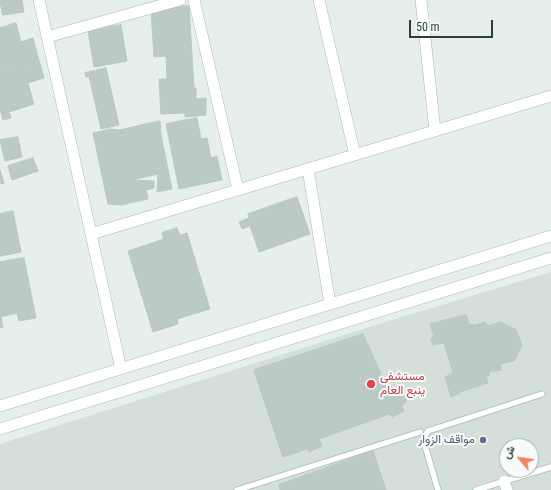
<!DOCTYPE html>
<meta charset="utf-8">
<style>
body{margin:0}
#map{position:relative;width:551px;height:490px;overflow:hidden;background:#e6efeb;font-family:"Roboto Condensed",Vazirmatn,sans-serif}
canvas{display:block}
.north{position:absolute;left:499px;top:438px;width:40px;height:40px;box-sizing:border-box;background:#f7fbf9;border:1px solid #a3b1ad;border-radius:50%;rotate:299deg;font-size:11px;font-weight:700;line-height:16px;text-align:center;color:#24423a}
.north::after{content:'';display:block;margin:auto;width:14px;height:18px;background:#f4845f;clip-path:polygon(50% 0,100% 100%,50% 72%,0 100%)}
.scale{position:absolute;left:409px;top:20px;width:84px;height:18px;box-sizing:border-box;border:2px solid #24423a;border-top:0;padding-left:5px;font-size:12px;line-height:14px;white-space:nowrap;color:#24423a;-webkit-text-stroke:3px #f7fbf9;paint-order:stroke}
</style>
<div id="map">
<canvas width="551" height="490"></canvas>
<div class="north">ش</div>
<div class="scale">50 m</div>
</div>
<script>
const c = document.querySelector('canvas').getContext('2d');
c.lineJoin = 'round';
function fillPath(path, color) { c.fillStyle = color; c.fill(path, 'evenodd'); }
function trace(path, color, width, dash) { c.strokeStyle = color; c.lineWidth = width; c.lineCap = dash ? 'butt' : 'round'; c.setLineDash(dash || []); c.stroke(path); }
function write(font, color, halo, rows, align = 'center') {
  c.font = font + ' "Roboto Condensed",Vazirmatn,sans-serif'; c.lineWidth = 4; c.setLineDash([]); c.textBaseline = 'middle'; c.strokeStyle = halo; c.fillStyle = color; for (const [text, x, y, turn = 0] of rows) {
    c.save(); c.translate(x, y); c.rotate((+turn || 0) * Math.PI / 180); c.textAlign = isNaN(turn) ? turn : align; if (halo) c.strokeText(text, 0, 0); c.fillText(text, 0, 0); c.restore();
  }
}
fillPath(new Path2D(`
 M551 272V490H0V444L382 323ZM507 446H531V470H507Z`), '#d4dfda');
const building = new Path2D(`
 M0 0H22L24 12 3 15Z
 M189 6 194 88H196V99L206 98V115L185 117V113L161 114 159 79H167L166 56 154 57 151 9Z
 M16 23 21 42 33 38 39 60 0 71V28Z
 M121 25 127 61 94 67 88 31Z
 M39 60 44 78 28 83 34 104 9 112 11 118 3 120 0 109V72Z
 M106 68 119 125 101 129 89 76 86 77 85 73Z
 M197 118 201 139 207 138 211 158 217 156 222 180 179 189 166 124Z
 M160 121 161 135 172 189 157 192 158 174 132 180 154 181V188L146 190 148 199 121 205 108 204 93 133 110 129 119 130Z
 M18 137 22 157 5 161 0 140Z
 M33 158 38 171 12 180 8 166Z
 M0 170 4 183 0 184Z
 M297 197 310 234 259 252 250 226 242 229 239 222 249 218 248 214Z
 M13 211 21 252 0 256V214Z
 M177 228 180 235 187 233 210 309 177 319 178 324 153 332 128 251 164 239 162 233Z
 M24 258 36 318 19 321 17 313 1 317 3 327 0 328V262Z
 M466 315 469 324 475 325 485 322 487 326 501 322 516 330 522 345 514 361 500 364 501 370 489 372V376H486L488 383 460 392V393L451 397 445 377 453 373 444 343 433 345 431 338 434 337 430 324Z
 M363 334 382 376 395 391 409 397 402 406 404 411 392 417 389 414 319 439 322 446 309 452 307 449 283 457 254 370Z
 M373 451 386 490H280L279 485Z`);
fillPath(building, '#bbcac4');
trace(building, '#b8c9c2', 1);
const service = new Path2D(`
 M237 490 420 432
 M438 490 423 439 428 431 542 394
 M476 490 551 467`);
const minor = new Path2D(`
 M39 0 121 369
 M194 0 238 190
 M319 0 355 155
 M421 0 435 131
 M47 37 180 0
 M308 169 330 304
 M91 234 551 96
 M0 406 551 236
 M0 429 551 258
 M504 481 507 490`);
trace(service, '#a8b8b2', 7);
trace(minor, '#a8b8b2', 12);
trace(service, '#fff', 5.5);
trace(minor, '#fff', 11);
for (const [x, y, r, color] of [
 [371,384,5,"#e0444e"],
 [483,440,4,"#5c6f8a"]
]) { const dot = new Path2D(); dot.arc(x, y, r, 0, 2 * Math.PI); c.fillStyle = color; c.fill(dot); trace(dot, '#f7fbf9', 1.5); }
write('12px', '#be3a42', '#f7fbf9', [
 ["مستشفى",380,377],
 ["ينبع العام",380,391]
], 'left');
write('12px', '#4e5e75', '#f7fbf9', [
 ["مواقف الزوار",475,440]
], 'right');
</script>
